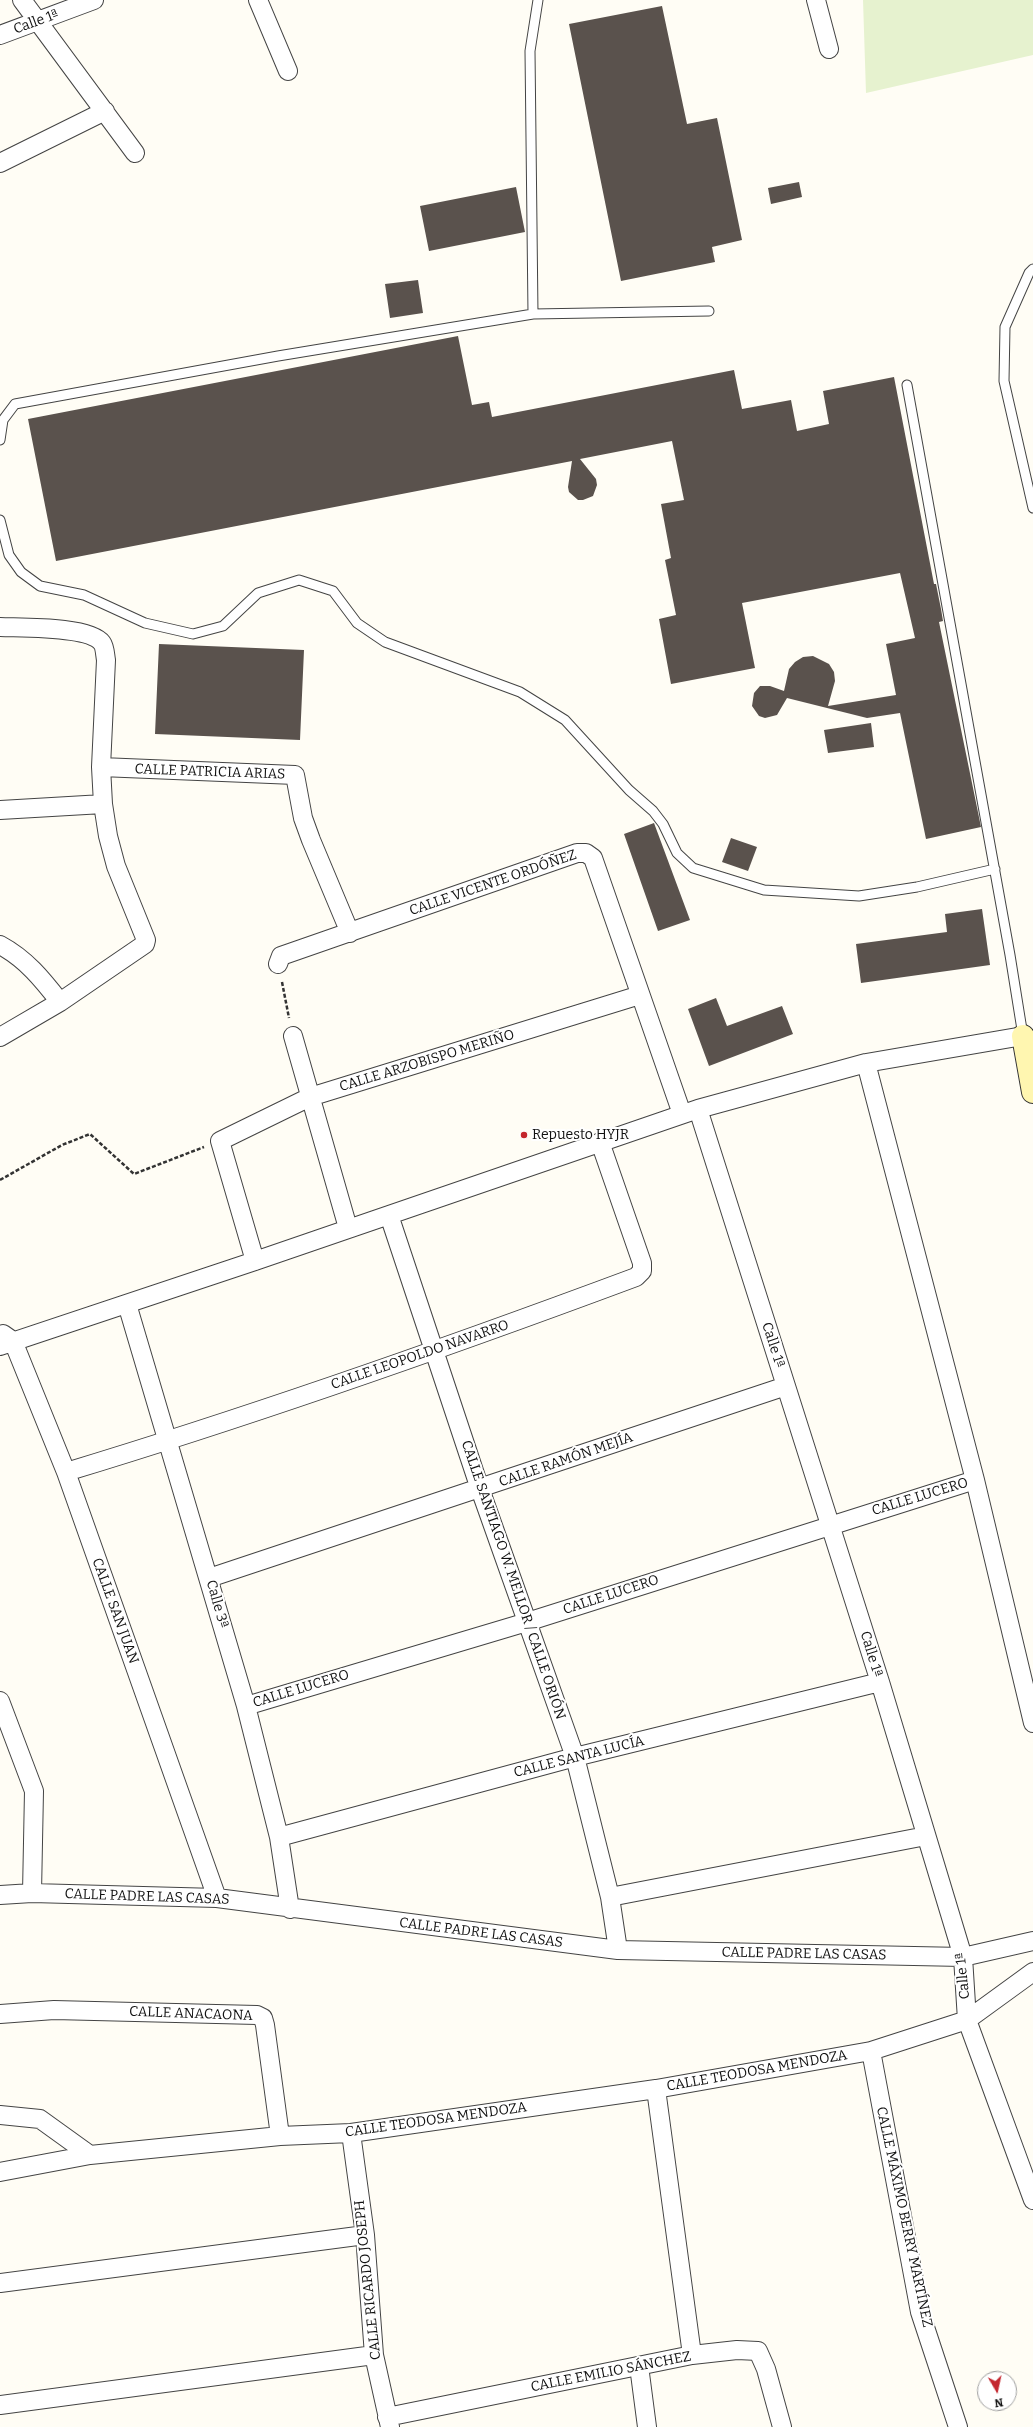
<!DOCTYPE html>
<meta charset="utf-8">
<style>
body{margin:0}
#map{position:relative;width:1033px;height:2427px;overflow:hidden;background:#fffdf5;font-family:Bitter,serif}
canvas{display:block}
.north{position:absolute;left:977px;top:2371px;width:40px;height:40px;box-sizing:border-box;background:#fff;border:1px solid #a0a0a0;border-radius:50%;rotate:171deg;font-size:11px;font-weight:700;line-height:16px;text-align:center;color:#111}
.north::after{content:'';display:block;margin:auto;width:14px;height:18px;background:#c4262e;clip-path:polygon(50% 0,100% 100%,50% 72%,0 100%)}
</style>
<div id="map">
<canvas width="1033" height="2427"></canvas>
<div class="north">N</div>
</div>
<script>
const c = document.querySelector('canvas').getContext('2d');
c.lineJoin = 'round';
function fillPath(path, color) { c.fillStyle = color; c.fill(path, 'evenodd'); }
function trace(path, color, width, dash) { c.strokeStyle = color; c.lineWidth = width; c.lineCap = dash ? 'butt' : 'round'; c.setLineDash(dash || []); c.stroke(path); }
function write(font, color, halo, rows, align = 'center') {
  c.font = font + ' Bitter,serif'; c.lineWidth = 4; c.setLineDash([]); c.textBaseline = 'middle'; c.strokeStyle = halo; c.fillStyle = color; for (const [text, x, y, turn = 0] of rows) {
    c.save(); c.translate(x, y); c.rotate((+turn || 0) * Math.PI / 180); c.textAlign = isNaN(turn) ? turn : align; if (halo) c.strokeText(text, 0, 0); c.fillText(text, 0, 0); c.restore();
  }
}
fillPath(new Path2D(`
 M863 0H1033V55L866 93Z`), '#e6f2cf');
fillPath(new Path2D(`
 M662 6 687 124 717 118 742 240 712 247 715 262 621 281 569 24Z
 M799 182 802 197 771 204 768 188Z
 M516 187 525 232 429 251 420 206Z
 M418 280 423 313 390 318 385 284Z
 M458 336 472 405 489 402 492 417 734 370 742 409 791 400 797 431 829 424 823 391 894 377 934 584H936L941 609 943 621 939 622 981 827 926 839 900 713 867 718 787 698 777 715 765 718 759 716 752 706 754 693 760 686H770L784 691 789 669 795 662 803 657 813 656 829 664 834 672 835 681 828 706 896 695 886 644 915 638 900 573 742 603 755 668 671 684 659 619 676 615 665 560 671 558 661 504 684 500 672 441 580 459 596 479 597 485 593 496 583 500H578L569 492 568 487 572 461 56 561 28 419Z
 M159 644 304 650 300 740 155 734Z
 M871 723 874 747 828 753 824 730Z
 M654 823 690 920 658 931 624 834Z
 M731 838 757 847 748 871 722 862Z
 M982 909 990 965 861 983 856 944 947 932 945 914Z
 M716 998 727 1026 782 1006 793 1034 709 1066 688 1009Z`), '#5a524d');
const lane = new Path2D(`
 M1033 269 1029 273 1005 327 1004 381 1033 508
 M533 314 530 51 538 0
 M907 385 1010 955 1023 1036
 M0 440 3 420 15 404 278 356 533 314 709 311
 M0 520 9 555 21 572 40 586 84 595 145 623 193 634 223 626 258 593 299 580 333 591 357 623 385 642 520 692 565 720 629 790 653 811 663 824 677 853 693 868 764 890 859 896 917 887 995 869`);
const street = new Path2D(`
 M22 0 135 153
 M258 0 288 71
 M816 0 829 49
 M0 35 94 0
 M0 163 105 111
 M0 627C21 628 89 626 102 643 105 647 105 655 106 660L101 767 103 804 108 836 116 866 146 940 145 944 60 1002 0 1037
 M101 767 295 775 303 818 311 840 350 933
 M0 810 103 804
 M0 945C26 959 42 979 60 1002
 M278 964 281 956 577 853H586L593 858 682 1114
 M293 1036 348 1228
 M866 1063 975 1480 1033 1723
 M698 1109 880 1682 963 1957 967 2020 1033 2200
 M389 1215 480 1489 575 1757 610 1897 618 1950
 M255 1261 220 1141 310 1097 640 995
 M127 1304 246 1706 279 1837 290 1909
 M3 1334 13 1341 66 1472 217 1898
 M0 1346 255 1261 698 1109 866 1063 1023 1036
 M66 1472C258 1414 448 1347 636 1277L642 1271V1263L600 1142
 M209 1578 786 1386
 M0 1701 34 1791 32 1893
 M246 1706 527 1622 975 1480
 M279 1837 575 1757 880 1682
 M0 1895 32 1893 217 1898 618 1950 963 1957 1033 1941
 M610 1897 926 1836
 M0 2014 54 2010 257 2015 263 2018 265 2025 280 2136
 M871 2051 920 2312 958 2427
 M656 2089 692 2355
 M0 2115 40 2119 90 2155
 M351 2133 365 2235 374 2355 390 2427
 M0 2172 90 2155 280 2136 351 2133 656 2089 871 2051 967 2020 1033 1972
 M0 2283 365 2235
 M639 2366 647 2427
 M0 2405 374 2355
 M387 2417 692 2355 737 2350 758 2351 766 2369 782 2427`);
const secondary = new Path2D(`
 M1023 1036 1033 1092`);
trace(lane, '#444', 11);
trace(street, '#444', 20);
trace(secondary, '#333', 24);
trace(new Path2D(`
 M282 982 289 1018
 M0 1180 62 1145 90 1134 134 1174 204 1147`), '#333', 2.5, [4, 2]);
trace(lane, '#fff', 9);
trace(street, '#fff', 18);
trace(secondary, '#fff6b0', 22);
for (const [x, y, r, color] of [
 [524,1135,4,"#c4262e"]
]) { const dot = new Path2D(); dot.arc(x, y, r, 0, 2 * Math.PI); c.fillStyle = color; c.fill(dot); trace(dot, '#fff', 1.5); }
write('14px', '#111', '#fff', [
 ["Calle 1ª",36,22,-20],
 ["CALLE PATRICIA ARIAS",210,772,2],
 ["CALLE VICENTE ORDÓÑEZ",493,883,-19],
 ["CALLE ARZOBISPO MERIÑO",427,1061,-17],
 ["Calle 1ª",773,1345,72],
 ["CALLE LEOPOLDO NAVARRO",420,1355,-19],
 ["CALLE RAMÓN MEJÍA",566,1460,-19],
 ["CALLE LUCERO",920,1497,-17],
 ["CALLE SANTIAGO W. MELLOR / CALLE ORIÓN",513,1580,71],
 ["CALLE LUCERO",611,1595,-18],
 ["Calle 3ª",217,1604,74],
 ["CALLE SAN JUAN",115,1611,70],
 ["Calle 1ª",871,1654,73],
 ["CALLE LUCERO",301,1689,-17],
 ["CALLE SANTA LUCÍA",579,1757,-14],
 ["CALLE PADRE LAS CASAS",147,1897,2],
 ["CALLE PADRE LAS CASAS",481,1933,7],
 ["CALLE PADRE LAS CASAS",804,1954,1],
 ["Calle 1ª",963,1976,-96],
 ["CALLE ANACAONA",191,2014,2],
 ["CALLE TEODOSA MENDOZA",757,2071,-10],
 ["CALLE TEODOSA MENDOZA",436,2120,-8],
 ["CALLE MÁXIMO BERRY MARTÍNEZ",904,2217,78],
 ["CALLE RICARDO JOSEPH",368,2280,-96],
 ["CALLE EMILIO SÁNCHEZ",611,2372,-11]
]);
write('14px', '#111', '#fff', [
 ["Repuesto HYJR",532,1135]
], 'left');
</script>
